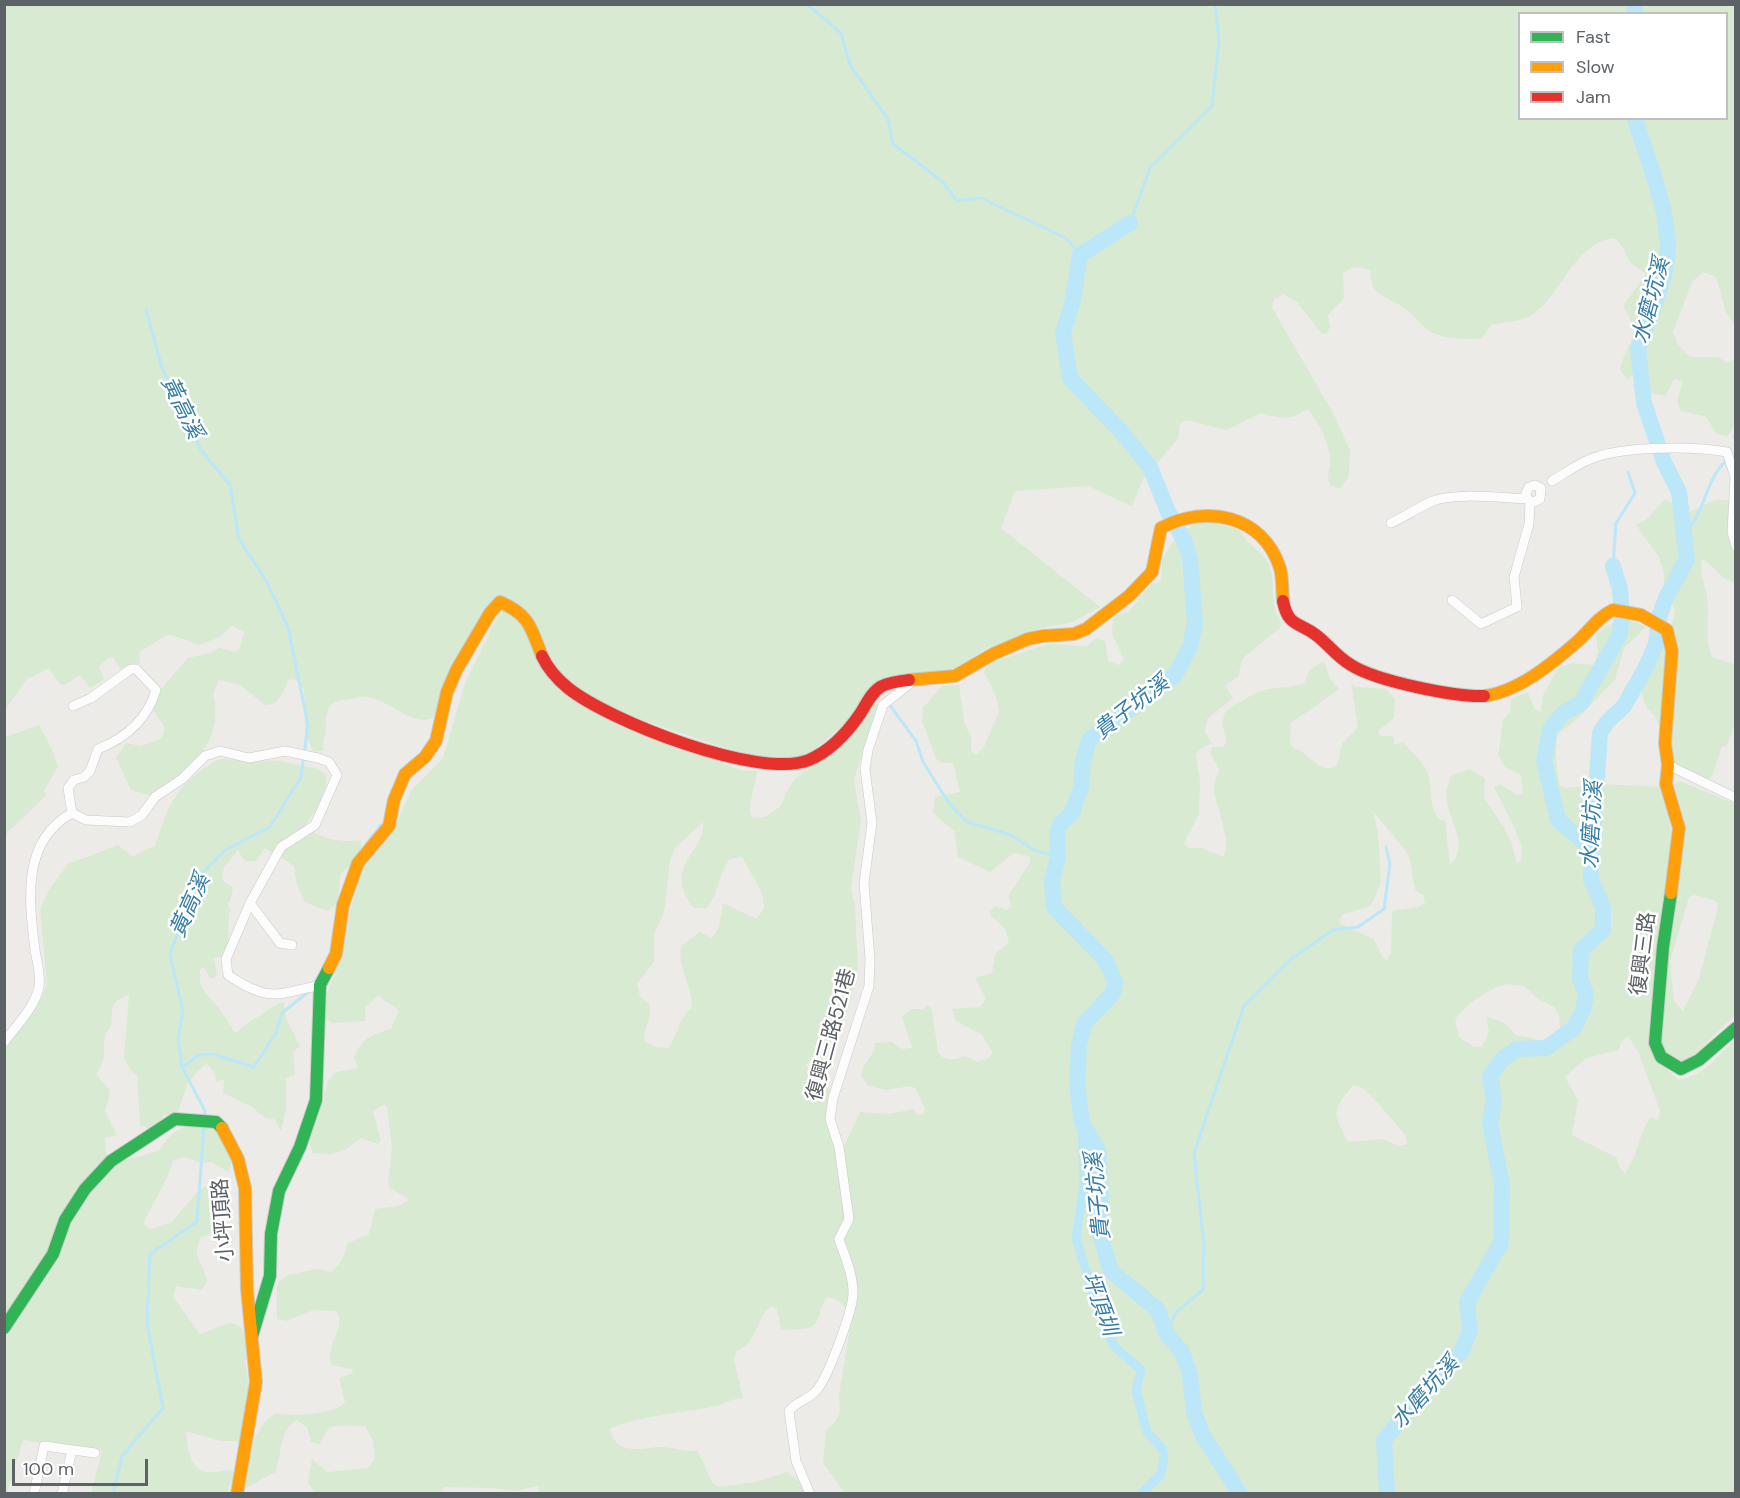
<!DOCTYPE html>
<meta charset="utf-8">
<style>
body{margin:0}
#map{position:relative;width:1740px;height:1498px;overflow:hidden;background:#edebe8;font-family:"DM Sans",sans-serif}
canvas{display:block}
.frame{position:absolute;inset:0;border:6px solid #5d6267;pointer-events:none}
.legend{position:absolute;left:1518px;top:12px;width:210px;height:108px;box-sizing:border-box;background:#fff;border:2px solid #bec0c2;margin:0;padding:8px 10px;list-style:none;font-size:18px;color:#5d6267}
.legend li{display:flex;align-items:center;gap:12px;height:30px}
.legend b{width:30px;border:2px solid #bec0c2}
.scale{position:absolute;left:12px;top:1459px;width:136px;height:27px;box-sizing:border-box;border:3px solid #5d6267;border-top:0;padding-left:8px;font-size:18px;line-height:21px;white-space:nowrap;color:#5d6267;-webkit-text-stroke:4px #fff;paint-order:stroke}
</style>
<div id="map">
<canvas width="1740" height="1498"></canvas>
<div class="frame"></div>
<ul class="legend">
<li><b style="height:8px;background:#30b455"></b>Fast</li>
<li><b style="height:8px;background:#ff9f0a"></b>Slow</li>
<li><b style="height:8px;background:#e5322d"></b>Jam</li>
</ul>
<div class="scale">100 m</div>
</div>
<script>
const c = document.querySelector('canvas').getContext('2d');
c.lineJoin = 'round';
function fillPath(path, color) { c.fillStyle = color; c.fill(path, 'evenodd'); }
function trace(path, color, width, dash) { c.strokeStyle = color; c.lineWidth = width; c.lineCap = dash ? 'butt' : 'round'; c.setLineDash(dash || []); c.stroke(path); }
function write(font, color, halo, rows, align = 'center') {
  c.font = font + ' "DM Sans","Noto Sans TC",sans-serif'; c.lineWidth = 5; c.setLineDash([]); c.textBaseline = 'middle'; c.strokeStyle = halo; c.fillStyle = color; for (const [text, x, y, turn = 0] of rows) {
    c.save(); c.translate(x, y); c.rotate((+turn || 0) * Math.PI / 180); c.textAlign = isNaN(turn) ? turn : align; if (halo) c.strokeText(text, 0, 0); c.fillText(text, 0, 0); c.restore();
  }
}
fillPath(new Path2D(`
 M5 5H1735V325L1726 312 1716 277 1703 272 1692 282 1673 332 1679 346 1690 357H1718L1727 363 1735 360V424L1728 436 1717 434 1705 416 1680 411 1677 400 1683 381 1674 379 1666 396 1650 393 1644 364 1628 380 1620 370C1627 338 1644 341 1623 306L1646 274 1630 262 1622 246 1614 238C1573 244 1562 295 1532 315 1521 322 1503 322 1491 325L1482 338C1464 340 1439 340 1424 327 1417 321 1412 313 1404 308 1385 294 1371 298 1370 270L1354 267 1343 273 1344 298 1328 315 1330 327 1327 333 1322 334 1297 302 1283 294 1274 300 1272 308 1332 411 1350 450 1349 476 1340 489 1330 485C1326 476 1330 470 1330 461 1329 442 1319 424 1308 409 1290 421 1281 419 1261 413L1227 430 1186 420 1180 424 1178 439 1143 479 1132 506 1088 486 1015 491 1001 528 1100 607 1073 622 1042 628 987 648 955 668 921 677H899L810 753 793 761 752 755 710 743 630 716 572 687 553 666 532 618 499 599C473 616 446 688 433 718 413 726 391 703 372 698 361 695 356 698 345 700 327 701 325 713 326 729 326 738 321 742 323 751H313L305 733 304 690 294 679 288 680C283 693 280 705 265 705L240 685 219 680 213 694C225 744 189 771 151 796L131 790 116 758 126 743 141 746 161 739 165 728 153 710 161 689 188 658 210 653 219 648 236 652 240 648 244 632 232 626 220 637 198 645 172 635H167L139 652 140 662 136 666 120 669 114 658 110 657 99 666 104 680 90 688 80 675 65 685 60 684 49 668 27 679 5 710ZM1520 14H1726V118H1520Z
 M1735 490V583C1721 580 1716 567 1702 559 1699 573 1705 583 1707 596 1710 617 1704 637 1712 657L1736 665 1735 724 1726 747 1722 746 1713 774 1707 781 1673 764 1655 716 1647 708 1642 696 1640 664 1649 647 1663 634 1670 636 1675 609 1664 589V574L1659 557 1636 525 1647 519 1665 499 1689 512 1715 500H1728Z
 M1200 520 1239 529C1245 542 1256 547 1265 558 1276 571 1271 594 1275 609 1277 617 1282 619 1281 627L1243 658 1238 676 1225 686 1233 698 1207 719 1205 732 1212 743 1200 749 1196 755 1200 781 1199 814 1184 843 1188 848H1201L1223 857C1233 845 1217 809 1214 792 1212 782 1218 778 1219 769L1210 753 1212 747H1223L1227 742 1222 724 1225 712C1234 706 1247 697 1258 692 1273 686 1290 689 1305 683L1309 670 1324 661 1330 679 1339 689 1291 723 1290 742 1293 748C1311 752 1318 776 1337 766L1342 744 1358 728 1351 683 1356 687 1386 689 1395 699 1394 718 1378 731 1380 736H1392L1395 741 1392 745 1404 742C1410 752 1421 759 1426 769 1434 785 1427 807 1440 820L1445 821 1450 865C1473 843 1442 814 1447 788 1448 784 1450 779 1452 775L1470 769 1485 778 1484 798 1504 827 1512 844 1517 864 1521 859 1522 847 1514 827 1494 787 1501 785 1517 795 1523 794 1521 775 1505 767 1498 756 1503 720 1499 723 1510 712 1511 699 1528 692 1535 710 1541 712 1543 695 1558 668 1572 663 1594 665 1598 653 1596 635C1610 620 1629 616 1646 627L1624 648 1615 680 1574 722 1557 734C1556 752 1555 767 1560 785L1566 788 1598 784 1664 787 1673 847 1661 920 1649 1024 1655 1057 1678 1080C1705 1076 1716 1057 1735 1040V1493H845L823 1463 826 1430 835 1422 840 1411 839 1395 851 1321C849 1308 841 1299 827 1297 816 1312 823 1328 801 1329 794 1329 789 1331 781 1329L777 1309 771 1306C756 1317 757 1346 736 1351L734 1359 743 1399C732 1397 726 1404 716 1406 681 1414 643 1414 610 1429 617 1459 645 1446 664 1447 675 1448 686 1452 698 1451L712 1482 718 1487 756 1482 787 1472 801 1483 804 1493 539 1494 538 1486 515 1491 490 1488 444 1487 440 1494 315 1493 308 1483 312 1459 327 1472 368 1468 375 1459 373 1441 365 1426C355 1426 336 1425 329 1427L320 1444 311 1442 307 1427 296 1420C278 1433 282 1456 275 1474H271L244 1489C248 1463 251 1426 277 1413 290 1418 336 1413 345 1403L339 1378 353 1373 352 1369 332 1365C323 1347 348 1327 336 1311L313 1310 286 1321 277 1319V1286L280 1281 288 1275 316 1269 332 1272 342 1260 348 1243 369 1234 375 1209 399 1206 409 1200 388 1186 392 1147 387 1107 384 1104 373 1112 381 1141 378 1144 361 1138 345 1150 331 1154 313 1153 309 1143 329 1079 336 1072 358 1068 354 1059C359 1040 372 1034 391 1029L399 1010 378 996 365 1007 366 1021 332 1023 318 1014 334 977 359 875 394 829 411 791 443 758 465 683 501 610 505 608 527 622 549 674 647 733 740 770 757 771C756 787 746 806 752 818L765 817 781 806 785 794 795 779 828 754 874 702 879 705 854 779 861 821 851 888 855 906 858 969 850 1003 830 1062 810 1061 805 1065 831 1092V1118L841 1153 860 1112 889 1114 914 1109 917 1115H923L925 1109 915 1088 910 1086 887 1090 868 1086 861 1076 862 1069 875 1049 874 1043 892 1042 902 1049 912 1048 902 1017 911 1009H923L928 1005 932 1010 938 1052C945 1062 955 1060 965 1056L978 1062 989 1058 993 1053 982 1035 956 1021 952 1009 979 1007 984 1003 985 997 975 978 992 973 995 954 1009 942 1005 929 990 915V910L995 906 1006 910 1011 907 1009 895 1030 862V857L1014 853 990 872 958 857 954 831 933 813 935 797 960 792 953 763H941L936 758 922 721 923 708 942 686 959 685 965 725 971 736V750L976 755 984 747 999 712C1000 704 989 677 983 673L990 663 1048 644 1087 646 1096 638 1105 641 1108 661 1119 665 1124 660 1112 634 1113 615 1129 612 1152 583H1157L1161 579 1162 560 1178 533 1189 621 1192 597 1184 531ZM1373 811 1409 855 1415 890 1423 895 1425 903 1418 907 1392 911 1391 953 1387 961 1381 955 1374 939 1339 923 1342 915 1368 907 1374 900 1381 882 1378 833ZM703 822C707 852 660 866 694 908H707C718 894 719 875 729 859L742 857 762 893 764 908 757 919 723 903 719 927 712 938 700 932 681 946C677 969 692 984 692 1007 678 1018 679 1035 668 1048L656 1047 644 1041C644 1026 652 1018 650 1004L640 996 637 984 654 962V935L664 912 670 861 675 848ZM1505 984 1524 986 1538 999 1554 1007 1559 1016 1561 1044 1554 1048 1539 1040 1516 1035 1504 1023 1486 1016 1489 1032 1482 1047H1474L1459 1037 1455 1020C1466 1003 1486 991 1505 984ZM1628 1036 1638 1051 1660 1111 1658 1120 1651 1117C1638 1134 1638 1156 1625 1173L1619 1167 1617 1158 1572 1135 1578 1100 1565 1077 1586 1058 1619 1050 1621 1042ZM1353 1085 1363 1088 1375 1100 1406 1136 1407 1144 1399 1146 1382 1139 1348 1142C1333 1111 1331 1113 1353 1085Z
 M39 725 52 749 58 766 44 791 46 795 5 835V737Z
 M220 759 281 761 317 769 325 774C330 792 315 811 305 826 319 839 342 843 361 840 363 862 351 862 340 875L338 903 327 911 305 902 297 886 294 866 265 848 256 861H246L243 859 238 850C231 861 218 868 224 882L233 887 230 902H227L231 911 229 914 228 949 224 956 214 958 217 975 214 978H210L204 968 200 969V983L206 994 219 1008 235 1033C242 1027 276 1003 284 1002L286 1018 300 1046 293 1052 295 1075 286 1078V1110L281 1131 274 1119 265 1118 251 1106 223 1093 224 1080 216 1082 214 1072 206 1063 188 1082 177 1115H163L159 1129 151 1132 145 1126H140L137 1075 131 1071 124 1057 129 995C107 1003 114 1008 111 1025 110 1030 108 1027 106 1033 101 1049 109 1057 96 1074 109 1092 114 1084 105 1111L117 1135 105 1138 106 1153C121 1165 143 1155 160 1150 173 1125 191 1125 217 1123L233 1160 228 1172 212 1162 203 1163 183 1157 173 1161 167 1178 143 1223 150 1229 171 1223 199 1190 221 1178 220 1187 226 1207 219 1209 212 1220 214 1233 201 1237C190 1261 205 1262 207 1282L201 1290 176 1286 173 1297 200 1334C227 1326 237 1309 251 1347L245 1361 250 1394 241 1441H220L186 1431C188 1452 190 1474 215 1472 223 1472 227 1468 234 1472 234 1481 228 1485 228 1493H91L102 1451 23 1440 7 1493 5 1494V1049L41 999 47 983 40 909 49 890 68 864 118 845 132 856 155 846C168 805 178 780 220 759Z
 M1680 781 1735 804V1015L1689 1060 1679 1063C1663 1055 1660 1047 1658 1029L1678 874 1672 791 1673 785ZM1694 895 1714 900 1718 904 1717 911 1699 978 1683 1011 1674 1001 1670 962 1689 897Z`), '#d8ead2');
trace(new Path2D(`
 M807 4 841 33 850 65 888 119 893 144 942 181 957 201 981 198 1066 238 1080 255
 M1130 223 1150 168 1212 106 1219 41 1215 4
 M146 310 162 368 201 450 230 485 239 539 267 582 288 627 308 725 301 777 270 827 225 850 200 875 170 954 183 1012 178 1039 182 1067 205 1111 204 1119
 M1734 437 1736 434
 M1685 533C1705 513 1705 482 1724 463
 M1613 566 1616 523 1635 493 1628 472
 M889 704 916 741 923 762 949 803 967 822 1011 835 1034 850 1058 857
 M364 847 381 825
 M183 1067 199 1055 212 1054 254 1067 276 1033 282 1013 312 989
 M1166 1333 1176 1312 1203 1290 1204 1245 1194 1153 1244 1006 1291 959 1333 930 1358 927 1384 909 1390 864 1386 847
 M113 1494 122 1456 163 1408 147 1323 150 1254 197 1222 204 1125`), '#bbe7f8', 3);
trace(new Path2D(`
 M1082 1123 1084 1185 1076 1238 1099 1314 1114 1346 1141 1370 1136 1391 1147 1432 1162 1448 1164 1457 1161 1474 1141 1494`), '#bbe7f8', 9);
trace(new Path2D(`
 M1634 4 1635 14
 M1130 223 1080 255 1072 304 1063 332 1070 378 1125 436 1150 467 1168 512 1184 540 1190 559 1195 623 1190 647 1175 675 1089 740 1083 762 1081 787 1072 813 1060 824 1057 834 1058 857 1052 881 1054 907 1106 961 1115 982 1113 993 1084 1024 1079 1046 1077 1084 1082 1123 1098 1150 1101 1195 1098 1229 1111 1271 1158 1310 1166 1333 1182 1352 1190 1375 1194 1412 1202 1434 1240 1494
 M1591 848 1558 820 1544 761 1550 730 1562 714 1581 703 1620 634 1622 616 1620 589 1613 566
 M1387 1494 1384 1440 1447 1363 1461 1353 1470 1330 1467 1302 1501 1243 1502 1185 1490 1124 1494 1100 1490 1077 1502 1059 1517 1049 1546 1048 1574 1028 1583 1010 1586 995 1580 978 1581 950 1603 930V907L1591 880V848L1595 837 1594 821 1600 733 1607 722 1624 706 1646 667 1656 644 1659 617 1666 598 1687 559 1679 492 1664 462 1644 403 1638 349C1647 323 1661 294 1666 266 1674 216 1648 165 1635 118`), '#bbe7f8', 16);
const street = new Path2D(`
 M1552 481C1565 473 1579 463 1593 458 1626 446 1692 446 1727 452L1735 477 1732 532 1736 546
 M1391 523C1404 517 1421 506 1433 501 1456 492 1501 498 1527 499L1526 493 1529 487 1535 485 1541 488 1540 499 1533 502 1527 499
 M1452 600 1481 624 1517 607 1514 577 1529 524 1530 501
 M1668 765 1736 798
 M72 813 68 788 74 780 84 777 90 771 98 749C126 738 147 720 156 690L136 669H131L91 698 73 706
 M250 903 280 943 292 945
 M4 1042C16 1026 35 1007 39 987 41 976 37 962 35 950 29 901 21 841 72 813L86 820 130 822 142 815 155 797 182 779 205 756 220 751 249 758 285 751 318 758 329 762 337 775 315 825 281 847 250 903 226 959 228 975C268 1002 276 995 320 985
 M34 1494 44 1446 95 1453
 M62 1494 72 1450
 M810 1494 796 1461 789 1411C796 1402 807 1400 815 1392 827 1381 853 1310 853 1293 853 1274 845 1257 839 1239L849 1219 839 1147 830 1119 833 1098 869 986 870 959 864 883 872 823 865 769 868 750 883 705 912 682`);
const fast = new Path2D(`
 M1671 893 1663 947 1655 1043 1661 1057 1681 1069 1699 1060 1736 1028
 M4 1328 53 1254 65 1220 85 1189 111 1161 175 1119 216 1122 222 1128
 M252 1336 270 1276 271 1234 279 1191 300 1147 316 1100 320 985 329 968`);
const slow = new Path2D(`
 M909 680 955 676 993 654 1028 639 1043 636 1074 634 1086 629 1129 596 1152 572 1161 528C1206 504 1263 515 1280 568 1283 579 1282 590 1283 601
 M1484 696C1518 692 1553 663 1578 641 1590 630 1598 617 1613 610L1641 615 1667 630 1672 651 1665 743 1668 765 1666 784 1679 828 1671 893
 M329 968 336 954 343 905 358 863 389 826 394 800 405 774 425 757 436 741 447 692 457 669 490 613 500 602C530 615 531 628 542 656
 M222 1128 238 1159 245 1188 247 1289 256 1382 237 1494`);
const jam = new Path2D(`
 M1283 601C1288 627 1299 622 1316 635 1328 644 1337 657 1351 665 1376 681 1454 697 1484 696
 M542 656C548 669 557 679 568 688 609 721 759 780 809 760 830 751 847 733 860 714 866 705 871 692 882 686 890 682 900 681 909 680`);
trace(street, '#c9c9c9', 10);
trace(fast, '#c9caca', 14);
trace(slow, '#c9caca', 14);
trace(jam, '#c9caca', 14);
trace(street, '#fcfcfc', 9);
trace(fast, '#30b455', 12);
trace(slow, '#ff9f0a', 12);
trace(jam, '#e5322d', 12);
write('21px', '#5d6267', '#fff', [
 ["復興三路",1644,954,-83],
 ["復興三路521巷",832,1035,-75],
 ["小坪頂路",224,1220,-94]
]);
write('italic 22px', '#357da7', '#fff', [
 ["水磨坑溪",1652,301,-75],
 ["黃高溪",181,408,64],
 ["貴子坑溪",1132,708,-38],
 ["水磨坑溪",1593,825,-87],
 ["黃高溪",191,906,-66],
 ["貴子坑溪",1099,1196,-96],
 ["坪頂圳",1099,1304,70],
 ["水磨坑溪",1426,1393,-48]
]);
</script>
